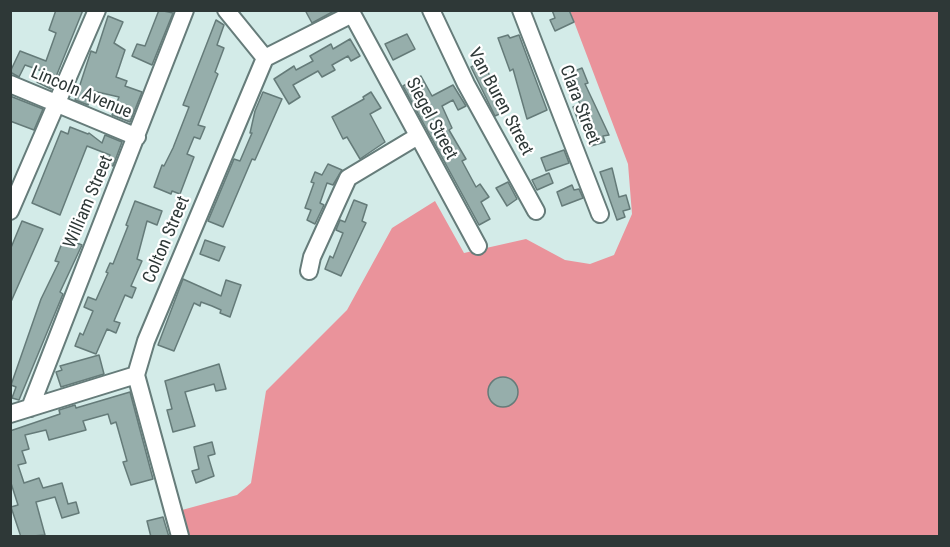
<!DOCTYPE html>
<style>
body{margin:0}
#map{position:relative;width:950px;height:547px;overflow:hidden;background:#d3ebe8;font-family:"Roboto Condensed",sans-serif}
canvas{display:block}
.frame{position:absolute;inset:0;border:12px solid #2e3837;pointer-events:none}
</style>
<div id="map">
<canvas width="950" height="547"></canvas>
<div class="frame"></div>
</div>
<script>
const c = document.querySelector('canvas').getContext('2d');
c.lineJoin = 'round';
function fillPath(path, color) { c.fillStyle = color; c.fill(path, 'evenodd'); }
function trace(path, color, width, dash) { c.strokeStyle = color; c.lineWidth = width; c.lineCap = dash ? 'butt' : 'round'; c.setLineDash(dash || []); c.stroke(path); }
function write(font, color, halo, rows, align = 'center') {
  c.font = font + ' "Roboto Condensed",sans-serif'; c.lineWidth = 4.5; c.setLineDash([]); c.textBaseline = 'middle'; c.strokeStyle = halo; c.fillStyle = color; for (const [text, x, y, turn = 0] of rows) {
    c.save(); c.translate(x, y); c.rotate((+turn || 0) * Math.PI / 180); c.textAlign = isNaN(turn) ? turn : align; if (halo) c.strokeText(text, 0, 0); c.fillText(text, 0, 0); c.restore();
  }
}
fillPath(new Path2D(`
 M570 11H939V536H188L182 510 237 495 251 483 266 391 347 310 392 228 435 201 464 253 526 239 565 260 590 264 614 255 632 214 628 164Z`), '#ea939b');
const building = new Path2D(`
 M56 10H83L51 89 37 82 42 71 25 65 19 77 10 72 20 51 46 61 56 33 49 30Z
 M159 10 173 13 152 65 132 56 137 44 145 46Z
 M305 10H336L312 23Z
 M552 10H569L574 22 555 31 550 20 555 18Z
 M108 16 123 22 114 43 125 50 116 77 127 81 125 86 142 92 130 122 112 115 119 97 93 91 88 105 75 100 91 51 96 53Z
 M216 20 224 25 217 45 224 48 215 72 218 74 198 125 205 127 200 139 194 137 187 154 194 157 180 194 172 191 171 194 154 187 162 165 164 166 173 148 189 107 183 105Z
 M407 34 415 49 393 60 385 44Z
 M508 35 510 38 519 35 547 110 527 119 513 69 510 71 498 38Z
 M350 39 360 56 351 61 348 56 332 65 335 70 322 77 318 71 293 85 300 97 289 104 274 79 294 66 296 70 313 61 310 56 331 44 333 49Z
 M483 61 494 85 498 84 501 94 499 95 506 111 495 116 471 67Z
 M582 68 588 83 585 84 609 135 603 136 605 142 591 146 583 121 579 123 573 107 580 104 567 74Z
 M421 76 432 96 453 85 466 106 458 110 453 100 442 106 452 128 449 130 466 159 462 161 476 187 480 184 489 197 481 202 490 219 479 225 403 86Z
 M263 92 282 99 255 160 252 159 223 227 208 221 234 159 240 161 252 133H250L255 111Z
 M371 92 381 108 370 114 385 142 360 159 347 137 343 139 332 117 364 99 363 97Z
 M10 96 43 109 34 130 10 121Z
 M70 127 88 134 89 133 102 143 105 135 122 142 113 166 106 163 110 155 87 146 60 215 32 203 61 131 68 134Z
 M564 150 569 163 546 171 541 158Z
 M328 164 342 170 333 185 327 183 320 203 324 205 315 224 307 220 311 210 305 208 314 183 311 182 315 172 322 175Z
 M612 168 619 197 626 195 630 209 623 211 625 217 617 220 600 172Z
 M549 173 553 183 537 190 532 180Z
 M508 182 517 199 507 206 496 188Z
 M572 185 574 190 579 189 583 198 562 206 557 192Z
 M354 200 367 205 362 221 366 223 341 276 325 269 330 256 333 258 343 233 336 230 340 220 345 222Z
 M135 201 162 211 157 225 147 221 137 259 142 261 131 286 136 288 132 298 125 295 114 321 120 323 116 333 107 329 96 354 75 346 80 333 83 335 93 311 84 307 88 297 96 300 108 273 106 272 110 263 113 264 128 226 126 225Z
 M22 221 43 229 10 304V250Z
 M64 238 82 245 60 292 63 294 19 400 12 398 16 387 11 385 41 299 59 262 55 261Z
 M205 240 225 247 219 261 200 254Z
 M183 279 221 296 226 280 241 285 230 317 220 313 221 310 212 306 201 302 200 306 194 303 174 351 158 345Z
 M99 355 104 374 61 387 56 372 62 370 60 366Z
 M219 364 226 389 216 391 214 384 185 392 195 426 173 432 167 410 172 409 165 381Z
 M488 392a15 15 0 1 1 30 0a15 15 0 1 1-30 0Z
 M130 392 153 479 131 485 123 462 127 461 116 422 111 424 108 414 83 421 86 430 49 440 46 430 25 435 29 449 22 451 26 463 18 465 24 483 39 478 43 488 62 483 68 504 76 502 79 513 62 518 55 497 36 502 45 535 21 537 11 507 18 505 10 480V431L60 414 59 410 75 405 76 408Z
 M212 442 215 454 208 456 214 476 196 483 192 471 199 469 194 447Z
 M163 517 169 537H151L147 521Z`);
fillPath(building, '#96aeab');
trace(building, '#657b79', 1.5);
const minor = new Path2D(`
 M226 10 265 58
 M350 10 478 246
 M431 10 466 84 536 211
 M521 10 600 214
 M10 84 137 137
 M10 211 97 10
 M309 271 312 257 348 178 418 136
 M30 408 185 10
 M10 414 136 375
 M180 536 136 375 146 341 265 58 352 14`);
trace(minor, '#667c7a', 20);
trace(minor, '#fff', 16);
write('18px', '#2e3837', '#fff', [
 ["Lincoln Avenue",81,93,23],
 ["Van Buren Street",500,102,62],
 ["Clara Street",579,105,69],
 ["Siegel Street",431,119,62],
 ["William Street",89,202,-67],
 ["Colton Street",167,240,-67]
]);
</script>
